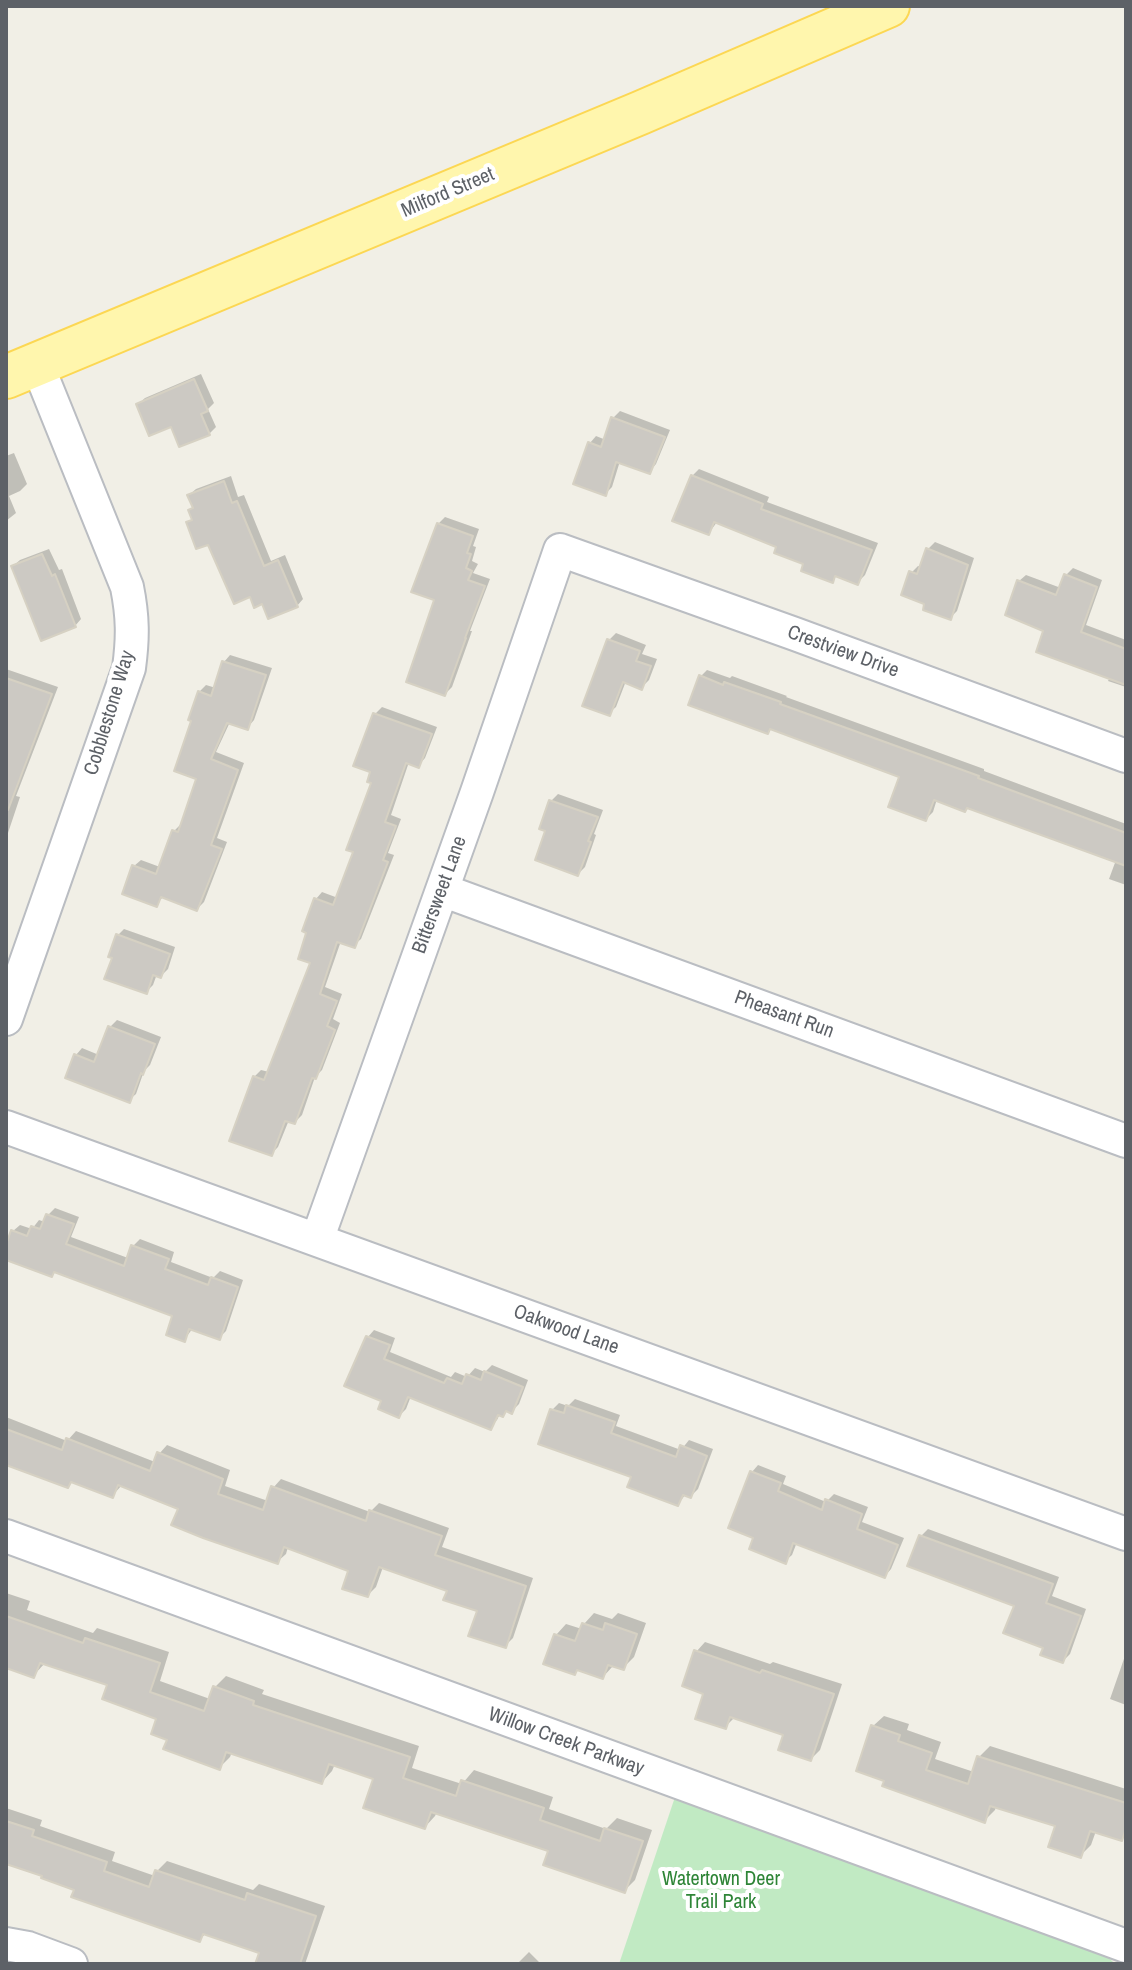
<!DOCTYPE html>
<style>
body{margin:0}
#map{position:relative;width:1132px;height:1970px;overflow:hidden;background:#f1efe6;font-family:"Archivo Narrow",sans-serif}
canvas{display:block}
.frame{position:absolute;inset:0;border:8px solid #5d6167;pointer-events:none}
</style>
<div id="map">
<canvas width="1132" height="1970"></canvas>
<div class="frame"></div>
</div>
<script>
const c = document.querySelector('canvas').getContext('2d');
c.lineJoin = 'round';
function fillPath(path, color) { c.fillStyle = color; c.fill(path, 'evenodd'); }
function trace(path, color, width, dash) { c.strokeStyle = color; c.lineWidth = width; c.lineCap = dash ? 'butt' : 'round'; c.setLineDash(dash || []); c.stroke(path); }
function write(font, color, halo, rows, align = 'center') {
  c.font = font + ' "Archivo Narrow",sans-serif'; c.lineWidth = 8; c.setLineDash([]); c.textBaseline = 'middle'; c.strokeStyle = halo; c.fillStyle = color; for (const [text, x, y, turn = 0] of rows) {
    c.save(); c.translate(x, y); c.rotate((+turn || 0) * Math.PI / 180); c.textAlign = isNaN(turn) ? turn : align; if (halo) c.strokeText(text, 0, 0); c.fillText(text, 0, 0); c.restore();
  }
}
fillPath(new Path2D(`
 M675 1797 1108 1957 1115 1964H619Z`), '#c1eac3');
fillPath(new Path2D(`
 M201 374 214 403 208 409 216 427 209 434 172 424 138 404 145 398Z
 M620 411 670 430 656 464 650 471 620 461 612 487 605 494 590 443 596 436 606 440 613 418Z
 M14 453 27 484 20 491 9 496 16 513 6 521V456Z
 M699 469 769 497 767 502 878 543 865 575 858 582 838 575 832 580 779 546 717 522 709 533 692 476Z
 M231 476 238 497 244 495 271 561 285 555 303 599 297 606 264 602 251 594 209 542 188 522 193 518 194 507 189 495 196 489Z
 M445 517 479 529 473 546 476 547 472 561 478 564 473 573 490 579 470 631H472L452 687 445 694 437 599 438 524Z
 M935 542 974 558 957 611 950 618 927 603 911 573 918 566 922 567 928 549Z
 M49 549 59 570 62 569 81 619 75 626 13 566 20 560Z
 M1073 568 1102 580 1086 625 1126 640V687L1108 681 1110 677 1046 629 1019 581 1026 575 1061 588 1066 575Z
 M616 633 646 645 642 654 657 659 649 680 642 687 626 681 616 707 609 713V640Z
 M230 655 272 668 254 720 248 727 230 722 216 752 244 763 217 838 227 842 204 902 197 909 163 897 156 904 134 866 141 860 160 867 174 831 181 824 198 778 194 720 199 692 206 685 216 688 224 662Z
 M6 669 58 687 16 796 20 797 6 839Z
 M707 670 730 678 732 676 787 696 786 697 984 769V771L1126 824V885L1109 879 1116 860 968 806 937 799 933 812 926 819 902 775 772 728 768 732 700 677Z
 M382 707 437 727 425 758 419 765 409 762 391 815 401 819 388 853 394 855 361 939 354 945 341 941 325 987 342 994 333 1019 340 1023 322 1070 315 1077 302 1115 295 1122 289 1120 278 1147 271 1154 254 1077 261 1070 269 1072 312 962 316 899 322 892 338 898 355 851 373 782 372 771 375 714Z
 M558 794 603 810 594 834 596 835 585 867 578 874 547 830 551 801Z
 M124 929 175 947 168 969 161 976 157 974 153 985 146 992 118 935Z
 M117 1020 161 1037 150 1065 144 1071 136 1094 129 1100 76 1055 82 1048 99 1055 110 1027Z
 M55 1208 79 1217 71 1237 128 1258 133 1246 140 1239 174 1252 171 1262 213 1278 220 1271 243 1280 226 1331 219 1338 193 1328 184 1340 175 1314 56 1271 52 1275 6 1258V1252L13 1231 20 1225 32 1229 39 1220 45 1222 48 1215Z
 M374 1330 395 1338 390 1352 451 1377 455 1372 467 1377 475 1368 485 1372 492 1365 528 1380 519 1404 512 1411 508 1410 503 1415 500 1414 497 1420 490 1427 411 1396 406 1409 399 1416 384 1400 368 1337Z
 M575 1399 620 1415 616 1426 681 1450 689 1440 713 1449 698 1489 691 1496 686 1494 678 1504 633 1476 552 1410 559 1403 568 1406Z
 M6 1417 67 1441 76 1431 155 1462 159 1454 167 1445 230 1470 225 1486 268 1501 273 1488 281 1479 370 1512 379 1503 449 1528 442 1547 533 1578 513 1638 505 1646 479 1610 449 1590 383 1567 376 1587 368 1595 351 1570 288 1547 286 1554 277 1562 180 1508 122 1485 113 1495 73 1480 68 1486 6 1463Z
 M758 1465 786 1476 783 1484 826 1502 834 1494 868 1507 862 1522 904 1538 891 1569 885 1576 797 1542 792 1555 785 1561 756 1537 752 1472Z
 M928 1529 1059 1577 1052 1596 1086 1609 1070 1654 1063 1661 1016 1604 921 1536Z
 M6 1593 30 1601 27 1610 93 1633 97 1628 169 1652 160 1681 210 1699 215 1687 226 1676 264 1690 262 1694 419 1746 412 1768 462 1784 474 1770 553 1797 549 1809 606 1829 617 1818 652 1830 635 1880 624 1891 550 1850 437 1812 435 1816 425 1827 375 1778 335 1764 332 1771 322 1782 232 1752 230 1757 219 1768 169 1739 159 1718 109 1684 45 1663 34 1675 6 1666Z
 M594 1613 612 1619 618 1613 646 1623 634 1657 623 1668 613 1666 603 1677 579 1668 575 1673 556 1635 566 1624 582 1629 584 1624Z
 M705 1642 770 1664 773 1662 842 1684 820 1750 811 1759 786 1733 735 1717 725 1727 706 1693 696 1652Z
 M1126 1653V1705L1110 1699Z
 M884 1716 909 1724 907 1730 941 1742 935 1759 974 1772 979 1757 990 1746 1126 1789V1834L1121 1839 1096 1831 1091 1845 1080 1856 1057 1825 996 1806 995 1810 984 1821 886 1780 873 1726Z
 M6 1808 42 1820 40 1826 115 1852 112 1861 155 1876 157 1871 167 1861 253 1890 259 1884 325 1906 305 1964H257L262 1952 206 1933 200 1940 76 1888 6 1864Z
 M529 1952 541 1964H517Z`), '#0003');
const building = new Path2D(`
 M194 379 208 411 201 414 210 435 179 447 171 427 149 436 136 404Z
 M611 417 665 437 650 474 616 462 606 496 573 484 588 442 601 447Z
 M691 475 763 504 761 509 872 550 858 585 835 576 833 583 801 571 803 564 774 553 776 547 714 522 709 535 672 521Z
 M224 481 232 503 237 501 264 566 278 560 298 607 268 619 262 604 254 608 250 597 234 604 208 545 196 549 186 522 192 520 188 510 193 508 187 495Z
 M437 523 473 536 467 553 471 554 466 568 472 571 468 580 485 586 465 638H466L445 696 406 682 434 600 411 592Z
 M926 548 968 565 951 620 923 610 924 604 901 595 909 571 917 574Z
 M42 554 52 576 55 574 76 627 41 641 11 566Z
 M1064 574 1097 587 1081 632 1126 649V685L1036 652 1043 631 1005 615 1017 580 1056 595Z
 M607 639 640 651 636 661 651 666 642 690 623 682 610 716 582 706Z
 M222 661 266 675 248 730 227 723 211 759 238 770 211 845 222 849 197 911 161 897 157 907 122 894 132 865 156 874 172 830 178 832 196 779 174 771 191 721 188 720 198 691 211 696Z
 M699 675 723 685 724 682 781 702 780 704 979 776 978 778 1126 833V866L967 808 965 812 934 800 926 821 888 807 899 777 770 729 768 734 688 705Z
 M6 678 52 694 8 810H6Z
 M373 713 432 734 419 768 406 763 385 822 396 826 383 860 388 862 355 948 337 942 320 994 337 1001 327 1026 335 1030 316 1079 312 1078 295 1124 285 1121 272 1156 229 1141 253 1076 264 1080 310 963 298 959 306 933 302 931 314 898 333 905 353 852 346 850 371 783 367 782 370 772 353 766Z
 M549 800 598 817 588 841 591 842 578 876 535 860 545 831 539 829Z
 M116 934 170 954 161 978 153 975 147 994 104 979 112 958 108 957Z
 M108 1026 155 1044 143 1075 141 1073 130 1103 65 1078 74 1054 94 1062Z
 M46 1214 74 1224 66 1244 124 1266 131 1245 169 1259 165 1269 208 1285 211 1277 238 1287 220 1340 189 1329 185 1342 166 1335 172 1316 54 1272 52 1277 6 1260V1245L11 1230 27 1236 31 1226 40 1229Z
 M366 1336 390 1345 384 1359 444 1383 447 1378 462 1384 466 1374 481 1380 484 1371 523 1387 512 1414 506 1411 503 1417 498 1415 491 1430 408 1397 399 1418 378 1409 381 1401 344 1386Z
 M566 1405 615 1422 611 1433 676 1457 680 1445 707 1456 691 1498 683 1495 678 1506 627 1487 631 1477 538 1444 550 1409 564 1413Z
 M6 1429 62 1450 66 1438 150 1471 157 1452 223 1479 218 1494 263 1510 271 1486 366 1521 369 1510 442 1536 435 1555 526 1586 506 1648 468 1636 477 1611 443 1600 447 1591 379 1567 368 1597 342 1589 348 1571 284 1547 278 1564 203 1538 171 1525 178 1509 118 1485 113 1498 71 1482 68 1488 6 1465Z
 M750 1471 781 1483 778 1491 822 1510 825 1499 862 1514 857 1529 898 1545 885 1578 793 1543 786 1564 749 1549 753 1538 728 1528Z
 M919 1535 1053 1584 1046 1603 1081 1616 1063 1663 1040 1655 1043 1648 1003 1633 1014 1606 907 1566Z
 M6 1616 83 1643 85 1638 160 1663 150 1692 204 1711 213 1686 254 1701 253 1705 410 1757 403 1778 456 1796 461 1780 544 1808 540 1820 600 1841 604 1828 643 1841 625 1893 543 1865 548 1851 431 1812 425 1829 363 1808 373 1779 329 1764 322 1784 226 1752 220 1770 163 1749 167 1740 151 1734 156 1719 102 1699 107 1685 40 1663 34 1678 6 1668Z
 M582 1623 603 1630 605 1623 637 1634 624 1670 608 1665 603 1679 577 1670 575 1675 543 1664 554 1634 575 1641Z
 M694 1650 760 1673 762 1670 834 1694 811 1761 778 1750 783 1735 730 1717 726 1729 695 1719 703 1694 682 1686Z
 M871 1725 900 1735 898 1741 932 1753 926 1770 968 1784 977 1756 1126 1803V1828L1122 1841 1090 1831 1081 1858 1048 1847 1055 1826 990 1806 985 1823 882 1786 884 1781 856 1771Z
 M6 1821 34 1830 32 1836 107 1862 104 1871 149 1887 155 1870 245 1900 247 1893 316 1916 300 1964H255L259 1953 203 1934 200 1942 71 1897 74 1890 41 1878 42 1876 6 1864Z`);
fillPath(building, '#ccc9c3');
trace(building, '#d6d1c3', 2);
const minor = new Path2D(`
 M442 890 1126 1141
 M6 1019 129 668C133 638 133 617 127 587L37 364
 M6 1127 1126 1534
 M317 1240 477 792 560 550 795 634 1126 756
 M6 1536 1126 1946
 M6 1944 28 1948 71 1964`);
const major = new Path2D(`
 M6 377 640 113 888 6`);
trace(minor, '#babdc2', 36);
trace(major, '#fcd753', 46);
trace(minor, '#fff', 32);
trace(major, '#fff6ad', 42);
write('20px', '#5d6167', '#fff', [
 ["Milford Street",448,193,-23],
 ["Crestview Drive",843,652,20],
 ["Cobblestone Way",110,713,-73],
 ["Bittersweet Lane",440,895,-70],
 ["Pheasant Run",784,1015,20],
 ["Oakwood Lane",566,1330,20],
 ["Willow Creek Parkway",566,1742,20]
]);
write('20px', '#2e8537', '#fff', [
 ["Watertown Deer",721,1880],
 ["Trail Park",721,1903]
]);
</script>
